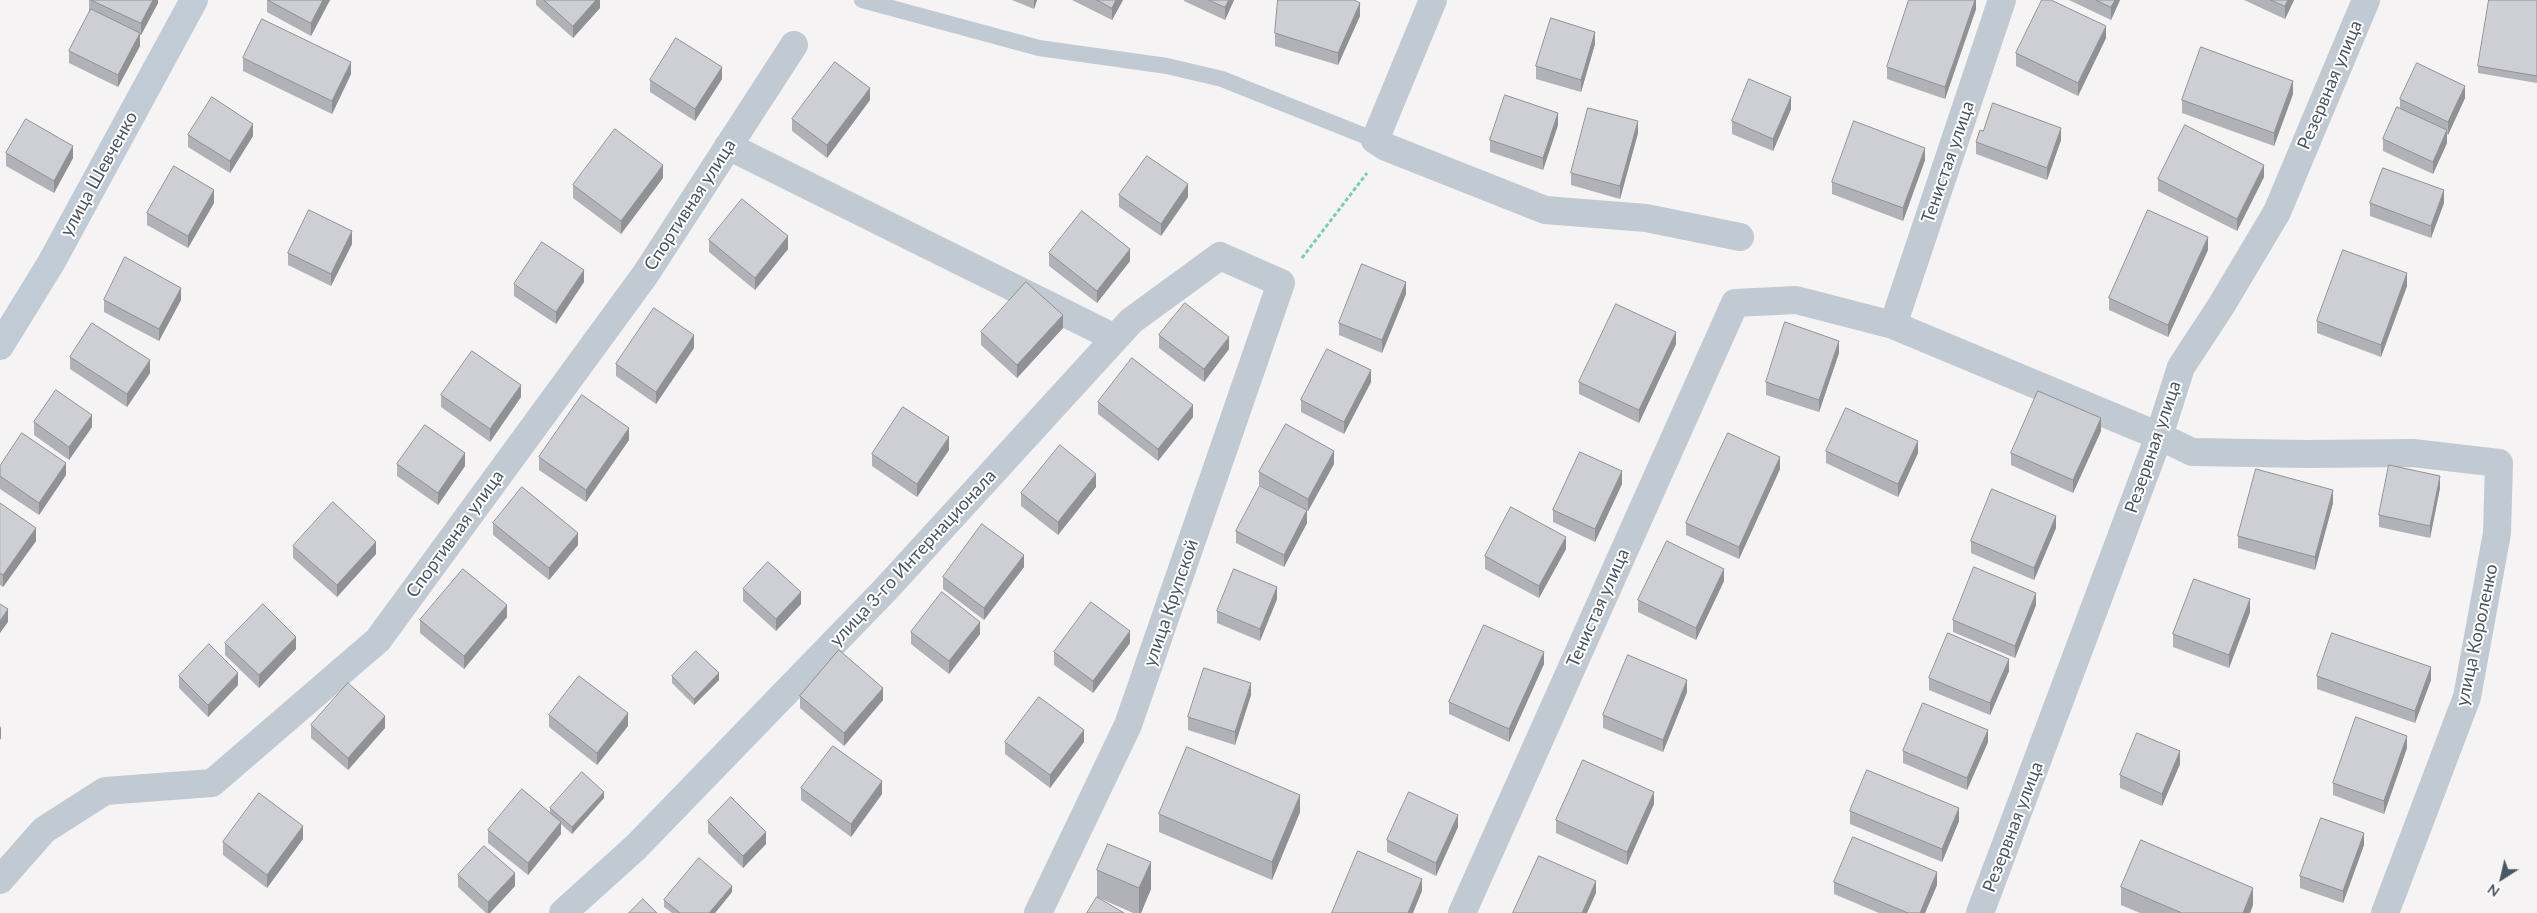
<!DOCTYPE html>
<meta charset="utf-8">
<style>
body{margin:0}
#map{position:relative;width:2537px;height:913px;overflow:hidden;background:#f5f3f3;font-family:Lato,sans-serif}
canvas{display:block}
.north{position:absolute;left:2477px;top:853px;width:50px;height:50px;-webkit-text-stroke:4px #fff;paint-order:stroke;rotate:215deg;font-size:14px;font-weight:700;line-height:20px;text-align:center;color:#4a5661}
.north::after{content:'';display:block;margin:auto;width:18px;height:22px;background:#4a5661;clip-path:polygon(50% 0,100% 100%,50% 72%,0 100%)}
</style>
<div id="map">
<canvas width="2537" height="913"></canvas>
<div class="north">N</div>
</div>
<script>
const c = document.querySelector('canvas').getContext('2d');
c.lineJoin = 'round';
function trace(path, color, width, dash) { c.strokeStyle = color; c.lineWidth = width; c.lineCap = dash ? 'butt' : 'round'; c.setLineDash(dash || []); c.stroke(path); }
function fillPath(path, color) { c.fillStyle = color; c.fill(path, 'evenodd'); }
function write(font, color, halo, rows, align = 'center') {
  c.font = font + ' Lato,sans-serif'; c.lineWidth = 4; c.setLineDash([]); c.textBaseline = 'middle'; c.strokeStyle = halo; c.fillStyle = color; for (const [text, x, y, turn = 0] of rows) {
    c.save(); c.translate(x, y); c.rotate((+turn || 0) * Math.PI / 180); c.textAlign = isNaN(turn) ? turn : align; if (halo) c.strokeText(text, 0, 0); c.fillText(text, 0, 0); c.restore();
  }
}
trace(new Path2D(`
 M1302 258 1367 173`), '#7ad0a6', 3, [4, 2.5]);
trace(new Path2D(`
 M862 0 1039 48 1167 66 1222 79 1375 140`), '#c1cad2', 16);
trace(new Path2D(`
 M1433 0 1375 140 1386 147 1545 210 1646 218 1740 237
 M728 146 1115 338
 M1893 325 2002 0
 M0 880 44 830 105 791 212 783 378 640 645 275 794 45
 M563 913 636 847 885 590 1131 321 1220 256 1281 283 1128 725 1038 913
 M1462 913 1735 303 1796 300 1893 325 2159 436 2192 452 2307 454 2413 453 2499 463 2497 533 2467 697 2385 913
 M1980 913 2159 436 2181 367 2221 306 2277 212 2366 0`), '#c1cad2', 28);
trace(new Path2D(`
 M0 346 51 263 194 0`), '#c1cbd6', 28);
fillPath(new Path2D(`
 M89 0H158V3L141 35H140V46L118 87 69 63V51L90 12 89 11Z
 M267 0H330L311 36 267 12Z
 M536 0H600V8L573 38 536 5Z
 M1012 0H1037L1034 9Z
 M1072 0H1123L1112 20Z
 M1184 0H1234L1225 20 1184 1Z
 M1976 0V9L1945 99 1887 79V67Z
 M2069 0H2120L2111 20Z
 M2244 0H2294L2285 19Z
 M2537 0V83L2478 73V66Z
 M1360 16 1338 65 1275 46V33Z
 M2106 38 2078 96 2016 66V53Z
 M1595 44 1581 92 1536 79V66Z
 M243 58 351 74 332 114 243 71Z
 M722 79 695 121 650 92V80Z
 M2293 94 2274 146 2182 113V100Z
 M2465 98 2448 135 2447 134V143L2433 174 2383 151V139L2400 108V99Z
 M870 100 827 158 792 131V119Z
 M1791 109 1773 151 1732 134V121Z
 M1558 125 1543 170 1490 152V140Z
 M1983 131 2061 140 2047 180 1976 154V142Z
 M1638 133 1620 199 1571 185V173Z
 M188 135 253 136 230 173 188 147Z
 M6 153 73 158 54 193 6 166Z
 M1925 160 1903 221 1832 194V182Z
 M2264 177 2237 231 2158 191V179Z
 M663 178 621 234 573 198V185Z
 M1119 195 1188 197 1161 236 1119 207Z
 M214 203 188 248 147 225V213Z
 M2370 203H2444L2431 238 2370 216Z
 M709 240 788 249 755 290 709 252Z
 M352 244 331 286 288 265V253Z
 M2208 250 2168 337 2109 310V298Z
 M1049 253 1130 261 1097 303 1049 266Z
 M584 282 556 324 514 296V284Z
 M2407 286 2381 357 2317 333V321Z
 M1406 294 1382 353 1339 335V323Z
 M104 300H181L159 341 104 312Z
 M1063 328 1017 378 981 345V332Z
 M1159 335 1229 349 1204 382 1159 348Z
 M1676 344 1639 423 1579 394V382Z
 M694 348 656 404 616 376V364Z
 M1839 353 1819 412 1766 395V382Z
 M70 357 150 373 127 407 70 369Z
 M1371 382 1344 434 1301 412V400Z
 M441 395 521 397 490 442 441 407Z
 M1098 402 1193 417 1158 461 1098 414Z
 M34 422 92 427 69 460 34 435Z
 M2101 431 2073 493 2011 465V453Z
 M629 440 586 502 539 470V457Z
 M949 450 917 497 872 466V454Z
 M1826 451 1918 453 1898 497 1826 463Z
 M397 464 465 466 438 505 397 476Z
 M1334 464 1308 511H1307V523L1284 567 1236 543V531L1290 501 1259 485V472Z
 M0 466 66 475 39 515 0 489Z
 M1780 469 1739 559 1686 535V523Z
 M1622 484 1595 542 1553 522V510Z
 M1096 487 1058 535 1021 506V493Z
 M2440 488 2430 538 2379 527V515Z
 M0 503 36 541 3 587 0 585Z
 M2333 503 2315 570 2238 548V536Z
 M493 523 578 545 549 580 493 535Z
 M2056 528 2034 580 1971 553V541Z
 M293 546 376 554 337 597 293 558Z
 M1566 549 1539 598 1485 569V556Z
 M1024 567 984 620 943 589V577Z
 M1724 581 1696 640 1638 612V600Z
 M743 589 801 604 776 631 743 601Z
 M1277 599 1260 641 1217 623V611Z
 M2036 605 2015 658 1953 632V620Z
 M2250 612 2229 668 2173 647V634Z
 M507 617 464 669 420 633V620Z
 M911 632 980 634 949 674 911 644Z
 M225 643 296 649 259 688 225 655Z
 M1130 643 1093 693 1054 665V652Z
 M1544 664 1509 742 1449 714V702Z
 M2009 671 1990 715 1929 690V678Z
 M179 676 238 685 208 717 179 688Z
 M672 676 719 680 694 705 672 683Z
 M2317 676 2431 680 2415 723 2317 689Z
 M1687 692 1663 752 1603 728V715Z
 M1251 695 1235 745 1188 730V717Z
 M800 696 883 700 844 746 800 708Z
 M549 715 628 726 597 765 549 727Z
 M311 725 385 728 348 770 311 738Z
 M1005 742H1084L1050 788 1005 754Z
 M1988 742 1967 790 1903 763V751Z
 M2407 748 2384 814 2333 795V783Z
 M2180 764 2162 806 2120 788V775Z
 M801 788 882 794 851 837 801 800Z
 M604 798 572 834 561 824V834L528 875 488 843V830L550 813V808Z
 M1654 804 1627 865 1556 833V820Z
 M1850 811 1959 821 1942 862 1850 824Z
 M1300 812 1272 880 1159 832V814Z
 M708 821 766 844 743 868 708 833Z
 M1458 827 1436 876 1387 852V840Z
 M303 839 267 888 223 855V842Z
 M2364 845 2343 903 2300 888V876Z
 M1097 870 1151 889 1141 913H1133L1097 897Z
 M458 875 515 886 490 913H486L458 887Z
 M1834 882 1937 885 1925 913H1879L1834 894Z
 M2121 887 2253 905 2250 913H2140L2121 905Z
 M732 892 715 913H672L664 907V900Z`), '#b0b2b7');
fillPath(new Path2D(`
 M153 0H158V3L141 35V23Z
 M323 0H330L311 36V23Z
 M596 0H600V8L573 38V26Z
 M1034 0H1037L1034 9Z
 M1116 0H1123L1112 20V8Z
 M1229 0H1234L1225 20V7Z
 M1975 0H1976V9L1945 99V87Z
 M2115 0H2120L2111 20V7Z
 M2288 0H2294L2285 19V6Z
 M1360 3V16L1338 65V53Z
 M2106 26V38L2078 96V83Z
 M1595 32V44L1581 92V80Z
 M140 33V46L118 87V75Z
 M351 62V74L332 114V101Z
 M722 67V79L695 121V109Z
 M2293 81V94L2274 146V133Z
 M2465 86V98L2448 135V122Z
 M870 88V100L827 158V145Z
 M1791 97V109L1773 151V139Z
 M1558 113V125L1543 170V158Z
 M1638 121V133L1620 199V186Z
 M253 124V136L230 173V161Z
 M2061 128V140L2047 180V168Z
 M2447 130V143L2433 174V162Z
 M73 146V158L54 193V181Z
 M1925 148V160L1903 221V208Z
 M663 165V178L621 234V221Z
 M2264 165V177L2237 231V219Z
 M1188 184V197L1161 236V224Z
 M214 190V203L188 248V236Z
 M2444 190V203L2431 238V226Z
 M352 231V244L331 286V274Z
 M788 236V249L755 290V278Z
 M2208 237V250L2168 337V325Z
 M1130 249V261L1097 303V291Z
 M584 270V282L556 324V312Z
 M2407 273V286L2381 357V345Z
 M1406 282V294L1382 353V340Z
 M181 288V300L159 341V329Z
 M1063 315V328L1017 378V365Z
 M1676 332V344L1639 423V410Z
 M694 335V348L656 404V392Z
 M1229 337V349L1204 382V369Z
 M1839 341V353L1819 412V400Z
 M150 360V373L127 407V394Z
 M1371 370V382L1344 434V422Z
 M521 385V397L490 442V429Z
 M1193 405V417L1158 461V449Z
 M92 415V427L69 460V447Z
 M2101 418V431L2073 493V480Z
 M629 428V440L586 502V490Z
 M949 437V450L917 497V484Z
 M1918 441V453L1898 497V484Z
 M1334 451V464L1308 511V499Z
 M465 453V466L438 505V493Z
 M1780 457V469L1739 559V547Z
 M66 463V475L39 515V503Z
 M1622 471V484L1595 542V529Z
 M1096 474V487L1058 535V522Z
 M2440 476V488L2430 538V526Z
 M2333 490V503L2315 570V557Z
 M1307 510V523L1284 567V555Z
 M2056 516V528L2034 580V568Z
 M36 528V541L3 587V575Z
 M578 533V545L549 580V568Z
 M1566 537V549L1539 598V586Z
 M376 542V554L337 597V585Z
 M1024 555V567L984 620V608Z
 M1724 569V581L1696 640V628Z
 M1277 587V599L1260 641V629Z
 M801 592V604L776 631V619Z
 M2036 593V605L2015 658V646Z
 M2250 599V612L2229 668V655Z
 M507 605V617L464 669V656Z
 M8 609V622L0 633V621Z
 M980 622V634L949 674V661Z
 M1130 631V643L1093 693V681Z
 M296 637V649L259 688V675Z
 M1544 652V664L1509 742V729Z
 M2009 659V671L1990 715V703Z
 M2431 667V680L2415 723V711Z
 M238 673V685L208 717V705Z
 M719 673V680L694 705V699Z
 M1687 680V692L1663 752V740Z
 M1251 683V695L1235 745V732Z
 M883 688V700L844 746V733Z
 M628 713V726L597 765V753Z
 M385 716V728L348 770V758Z
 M1 726V738L0 740V728Z
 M1084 730V742L1050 788V775Z
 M1988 730V742L1967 790V778Z
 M2407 736V748L2384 814V801Z
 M2180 751V764L2162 806V794Z
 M882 781V794L851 837V824Z
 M604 792V798L572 834V827Z
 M1654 792V804L1627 865V852Z
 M1300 795V812L1272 880V862Z
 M1959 808V821L1942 862V849Z
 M1458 815V827L1436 876V863Z
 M561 822V834L528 875V863Z
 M303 826V839L267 888V875Z
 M766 832V844L743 868V856Z
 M2364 833V845L2343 903V891Z
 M1151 862V889L1141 913H1139V888Z
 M1937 872V885L1925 913H1920Z
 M515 873V886L490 913H488V902Z
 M1422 879V891L1413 913H1408Z
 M1596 881V893L1587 913H1582Z
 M732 886V892L715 913H709Z
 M2253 888V905L2250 913H2243Z`), '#909195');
const building = new Path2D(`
 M91 0H153L141 23Z
 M268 0H323L311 23Z
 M544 0H596L573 26Z
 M1097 0H1116L1112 8Z
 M1209 0H1229L1225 7Z
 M1278 0H1354L1360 3 1338 53 1275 33Z
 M1909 0H1975L1945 87 1887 67Z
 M2042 0H2051L2106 26 2078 83 2016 53Z
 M2096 0H2115L2111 7Z
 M2271 0H2288L2285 6Z
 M2489 0H2537V76L2478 66Z
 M91 9 140 33 118 75 69 51Z
 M1551 18 1595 32 1581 80 1536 66Z
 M262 19 351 62 332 101 243 58Z
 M676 38 722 67 695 109 650 80Z
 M2201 47 2293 81 2274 133 2182 100Z
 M835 62 870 88 827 145 792 119Z
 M2417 63 2465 86 2448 122 2400 99Z
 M1749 79 1791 97 1773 139 1732 121Z
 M1505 95 1558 113 1543 158 1490 140Z
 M212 97 253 124 230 161 188 135Z
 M1993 103 2061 128 2047 168 1976 142 1980 130 1983 131Z
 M2397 107 2447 130 2433 162 2383 139Z
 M1588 108 1638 121 1620 186 1571 173Z
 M26 119 73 146 54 181 6 153Z
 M1854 121 1925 148 1903 208 1832 182Z
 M2185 125 2264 165 2237 219 2158 179Z
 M615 129 663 165 621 221 573 185Z
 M1147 156 1188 184 1161 224 1119 195Z
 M174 166 214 190 188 236 147 213Z
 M2383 168 2444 190 2431 226 2370 203Z
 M742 199 788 236 755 278 709 240Z
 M309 210 352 231 331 274 288 253Z
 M2148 210 2208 237 2168 325 2109 298Z
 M1082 211 1130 249 1097 291 1049 253Z
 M542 242 584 270 556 312 514 284Z
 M2343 250 2407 273 2381 345 2317 321Z
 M125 257 181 288 159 329 104 300Z
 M1362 264 1406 282 1382 340 1339 323Z
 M1026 282 1063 315 1017 365 981 332Z
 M1185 303 1229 337 1204 369 1159 335Z
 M1616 304 1676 332 1639 410 1579 382Z
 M654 308 694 335 656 392 616 364Z
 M1785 322 1839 341 1819 400 1766 382Z
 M92 323 150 360 127 394 70 357Z
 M1327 349 1371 370 1344 422 1301 400Z
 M472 351 521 385 490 429 441 395Z
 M1132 358 1193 405 1158 449 1098 402Z
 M56 390 92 415 69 447 34 422Z
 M2038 391 2101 418 2073 480 2011 453Z
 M582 395 629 428 586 490 539 457Z
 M903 407 949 437 917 484 872 454Z
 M1846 408 1918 441 1898 484 1826 451Z
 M1286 424 1334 451 1308 499 1259 472Z
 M425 425 465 453 438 493 397 464Z
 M22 433 66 463 39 503 0 476V466Z
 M1728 433 1780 457 1739 547 1686 523Z
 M1060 445 1096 474 1058 522 1021 493Z
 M1580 452 1622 471 1595 529 1553 510Z
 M2389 465 2440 476 2430 526 2379 515Z
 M2256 469 2333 490 2315 557 2238 536Z
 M1260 486 1307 510 1284 555 1236 531Z
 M522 487 578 533 549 568 493 523Z
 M1992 489 2056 516 2034 568 1971 541Z
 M333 502 376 542 337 585 293 546Z
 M0 503 36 528 3 575 0 573Z
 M1511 507 1566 537 1539 586 1485 556Z
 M982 524 1024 555 984 608 943 577Z
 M1667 541 1724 569 1696 628 1638 600Z
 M768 562 801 592 776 619 743 589Z
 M1974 567 2036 593 2015 646 1953 620Z
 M463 569 507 605 464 656 420 620Z
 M1234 569 1277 587 1260 629 1217 611Z
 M2194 579 2250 599 2229 655 2173 634Z
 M942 592 980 622 949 661 911 632Z
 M1091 602 1130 631 1093 681 1054 652Z
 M0 604 8 609 0 621Z
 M263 604 296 637 259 675 225 643Z
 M1484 625 1544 652 1509 729 1449 702Z
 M1948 633 2009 659 1990 703 1929 678Z
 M2332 633 2431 667 2415 711 2317 676Z
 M209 644 238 673 208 705 179 676Z
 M839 650 883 688 844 733 800 696Z
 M696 651 719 673 694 699 672 676Z
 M1628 655 1687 680 1663 740 1603 715Z
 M1204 668 1251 683 1235 732 1188 717Z
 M579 676 628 713 597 753 549 715Z
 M348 683 385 716 348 758 311 725Z
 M1039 697 1084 730 1050 775 1005 742Z
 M1923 703 1988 730 1967 778 1903 751Z
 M2356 717 2407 736 2384 801 2333 783Z
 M2137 733 2180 751 2162 794 2120 775Z
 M833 746 882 781 851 824 801 788Z
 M1187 747 1300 795 1272 862 1159 814Z
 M1583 760 1654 792 1627 852 1556 820Z
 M1867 770 1959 808 1942 849 1850 811Z
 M582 772 604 792 572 827 550 808Z
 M522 789 561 822 528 863 488 830Z
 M1409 792 1458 815 1436 863 1387 840Z
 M259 793 303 826 267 875 223 842Z
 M731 797 766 832 743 856 708 821Z
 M2321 818 2364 833 2343 891 2300 876Z
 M1853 837 1937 872 1920 913H1908L1834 882Z
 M2141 840 2253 888 2243 913H2182L2121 887Z
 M1108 844 1151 862 1139 888 1097 870Z
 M484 846 515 873 488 902 458 875Z
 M1358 851 1422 879 1408 913H1332Z
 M1539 856 1596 881 1582 913H1513Z
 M699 858 732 886 709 913H680L664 900Z
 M1097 897 1124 913H1087Z
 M643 899 657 913H629Z`);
fillPath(building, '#cdcfd5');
trace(building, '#909195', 1);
write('18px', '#4a5661', '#fff', [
 ["Резервная улица",2330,85,-67],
 ["Тенистая улица",1948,162,-71],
 ["улица Шевченко",99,174,-61],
 ["Спортивная улица",690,205,-57],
 ["Резервная улица",2153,447,-71],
 ["Спортивная улица",455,534,-54],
 ["улица 3-го Интернационала",913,558,-47],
 ["улица Крупской",1171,603,-71],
 ["Тенистая улица",1598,608,-66],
 ["улица Короленко",2477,635,-78],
 ["Резервная улица",2013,827,-69]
]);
</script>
